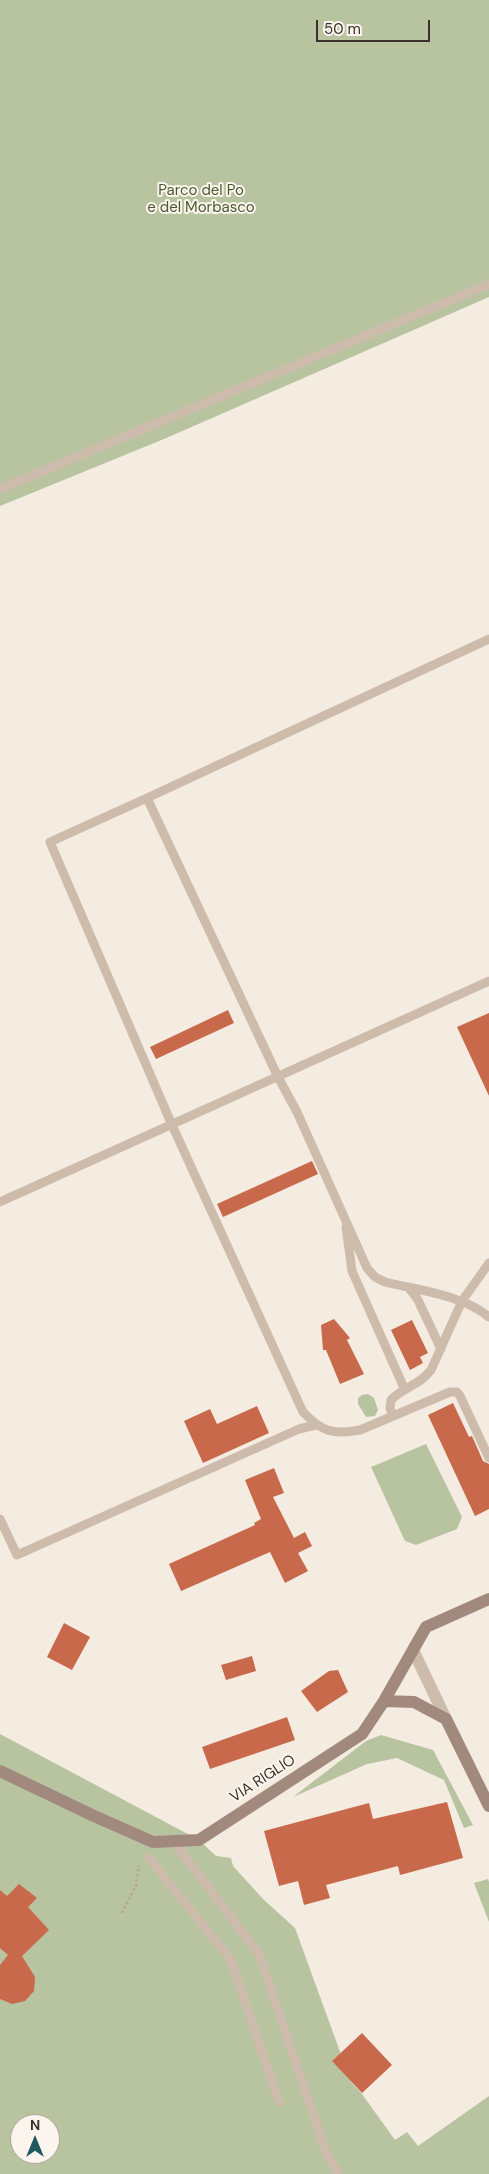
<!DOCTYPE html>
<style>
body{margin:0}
#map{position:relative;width:489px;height:2174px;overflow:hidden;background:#f4ebe1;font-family:"DM Sans",sans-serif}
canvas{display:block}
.north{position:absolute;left:10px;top:2114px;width:50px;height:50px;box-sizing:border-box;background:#fbf5ee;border:1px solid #aea6a0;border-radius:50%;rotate:0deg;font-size:14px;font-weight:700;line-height:20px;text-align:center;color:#3b302b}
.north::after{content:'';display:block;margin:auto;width:18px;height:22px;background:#1f5a5e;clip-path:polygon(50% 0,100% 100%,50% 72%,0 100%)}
.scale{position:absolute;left:316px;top:20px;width:114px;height:22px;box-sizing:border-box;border:2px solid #3b302b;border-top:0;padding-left:6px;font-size:15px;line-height:18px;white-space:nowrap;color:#3b302b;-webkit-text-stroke:4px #fbf5ee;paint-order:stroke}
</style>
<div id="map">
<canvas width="489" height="2174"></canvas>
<div class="north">N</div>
<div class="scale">50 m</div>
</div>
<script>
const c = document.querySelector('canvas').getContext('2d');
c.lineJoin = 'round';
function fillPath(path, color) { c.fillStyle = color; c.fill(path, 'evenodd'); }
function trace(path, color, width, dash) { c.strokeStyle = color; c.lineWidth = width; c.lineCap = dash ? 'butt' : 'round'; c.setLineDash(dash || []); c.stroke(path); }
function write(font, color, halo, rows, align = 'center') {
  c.font = font + ' "DM Sans",sans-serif'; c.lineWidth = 4; c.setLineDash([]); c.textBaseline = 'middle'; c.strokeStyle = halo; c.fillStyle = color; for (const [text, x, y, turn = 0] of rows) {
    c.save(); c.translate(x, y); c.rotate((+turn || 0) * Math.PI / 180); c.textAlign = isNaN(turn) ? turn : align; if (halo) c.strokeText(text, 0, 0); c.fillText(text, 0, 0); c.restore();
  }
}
fillPath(new Path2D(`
 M0 0H489V297L164 439 0 506Z
 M368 1394 374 1398 378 1410 375 1416 366 1417 358 1404V1398L362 1395Z
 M426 1444 462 1517 457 1529 416 1545 405 1541 371 1467Z
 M0 1734 199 1840 216 1856 231 1858 233 1866 264 1900 295 1928 351 2082 362 2094 395 2140 407 2132 418 2146 489 2096V2174H0ZM20 2124H50V2154H20Z
 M381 1735 433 1750 473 1825 464 1828 444 1780 397 1758 367 1764 293 1797 366 1741Z
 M488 1879 489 1882V1922L474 1883Z`), '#b8c4a0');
fillPath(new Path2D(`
 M228 1010 234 1023 156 1059 150 1047Z
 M489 1013V1096L457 1027Z
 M312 1161 318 1174 223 1217 217 1204Z
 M334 1319 350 1338 347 1340 364 1374 340 1384 326 1350H323L321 1325Z
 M412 1320 428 1353 420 1357 423 1363 410 1370 391 1330Z
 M453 1403 469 1437 472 1436 483 1461 489 1464V1509L475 1516 428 1415Z
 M257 1406 269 1433 203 1463 184 1421 210 1409 217 1424Z
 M274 1468 284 1493 273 1497 294 1538 305 1532 312 1546 298 1553 308 1571 285 1583 270 1552 181 1591 169 1564 255 1525 254 1523 261 1519 245 1480Z
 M64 1623 90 1637 72 1670 47 1657Z
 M252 1656 256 1671 226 1680 221 1665Z
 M338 1670 348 1692 317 1712 301 1691 329 1671Z
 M287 1717 295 1740 210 1769 202 1747Z
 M447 1802 463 1858 400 1875 398 1866 326 1885 330 1898 304 1905 298 1881 279 1886 264 1831 369 1803 373 1819Z
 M19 1884 37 1898 28 1907 49 1930 22 1956 35 1977 34 1991 25 2001 12 2004 0 1999V1965L8 1955 0 1948V1890L7 1896Z
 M362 2033 392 2065 362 2093 332 2061Z`), '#c8694b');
trace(new Path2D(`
 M122 1913 136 1885 139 1865`), '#b9a596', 2.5, [2.5, 2.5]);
trace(new Path2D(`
 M0 489 489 284
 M147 798 489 639
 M0 1202 489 981
 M346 1227 352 1271 405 1390
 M409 1288 418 1300 441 1349
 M489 1317C463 1295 417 1290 385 1282L375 1277 367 1268 297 1112 278 1077 147 798 50 842 172 1125 303 1412C322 1432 333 1435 360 1430L450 1392H457L460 1396 489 1458
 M393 1416 390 1408 391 1400C403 1387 419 1386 431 1370L462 1301 489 1263
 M0 1519 17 1555 299 1429 316 1425
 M173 1841 259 1954 327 2155 339 2174
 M149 1858 231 1960 279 2102`), '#cdbbac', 9);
trace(new Path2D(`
 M413 1650 446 1719`), '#cdbbac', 12);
trace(new Path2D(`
 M384 1701 414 1702 446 1719 489 1806
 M0 1771 94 1816 153 1842 199 1840 362 1734 384 1701 426 1627 489 1599`), '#a18a7d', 12);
write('15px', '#4a5a2e', '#fbf5ee', [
 ["Parco del Po",201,191],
 ["e del Morbasco",201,208]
]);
write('15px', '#3b302b', '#fbf5ee', [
 ["VIA RIGLIO",263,1779,-33]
]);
</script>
